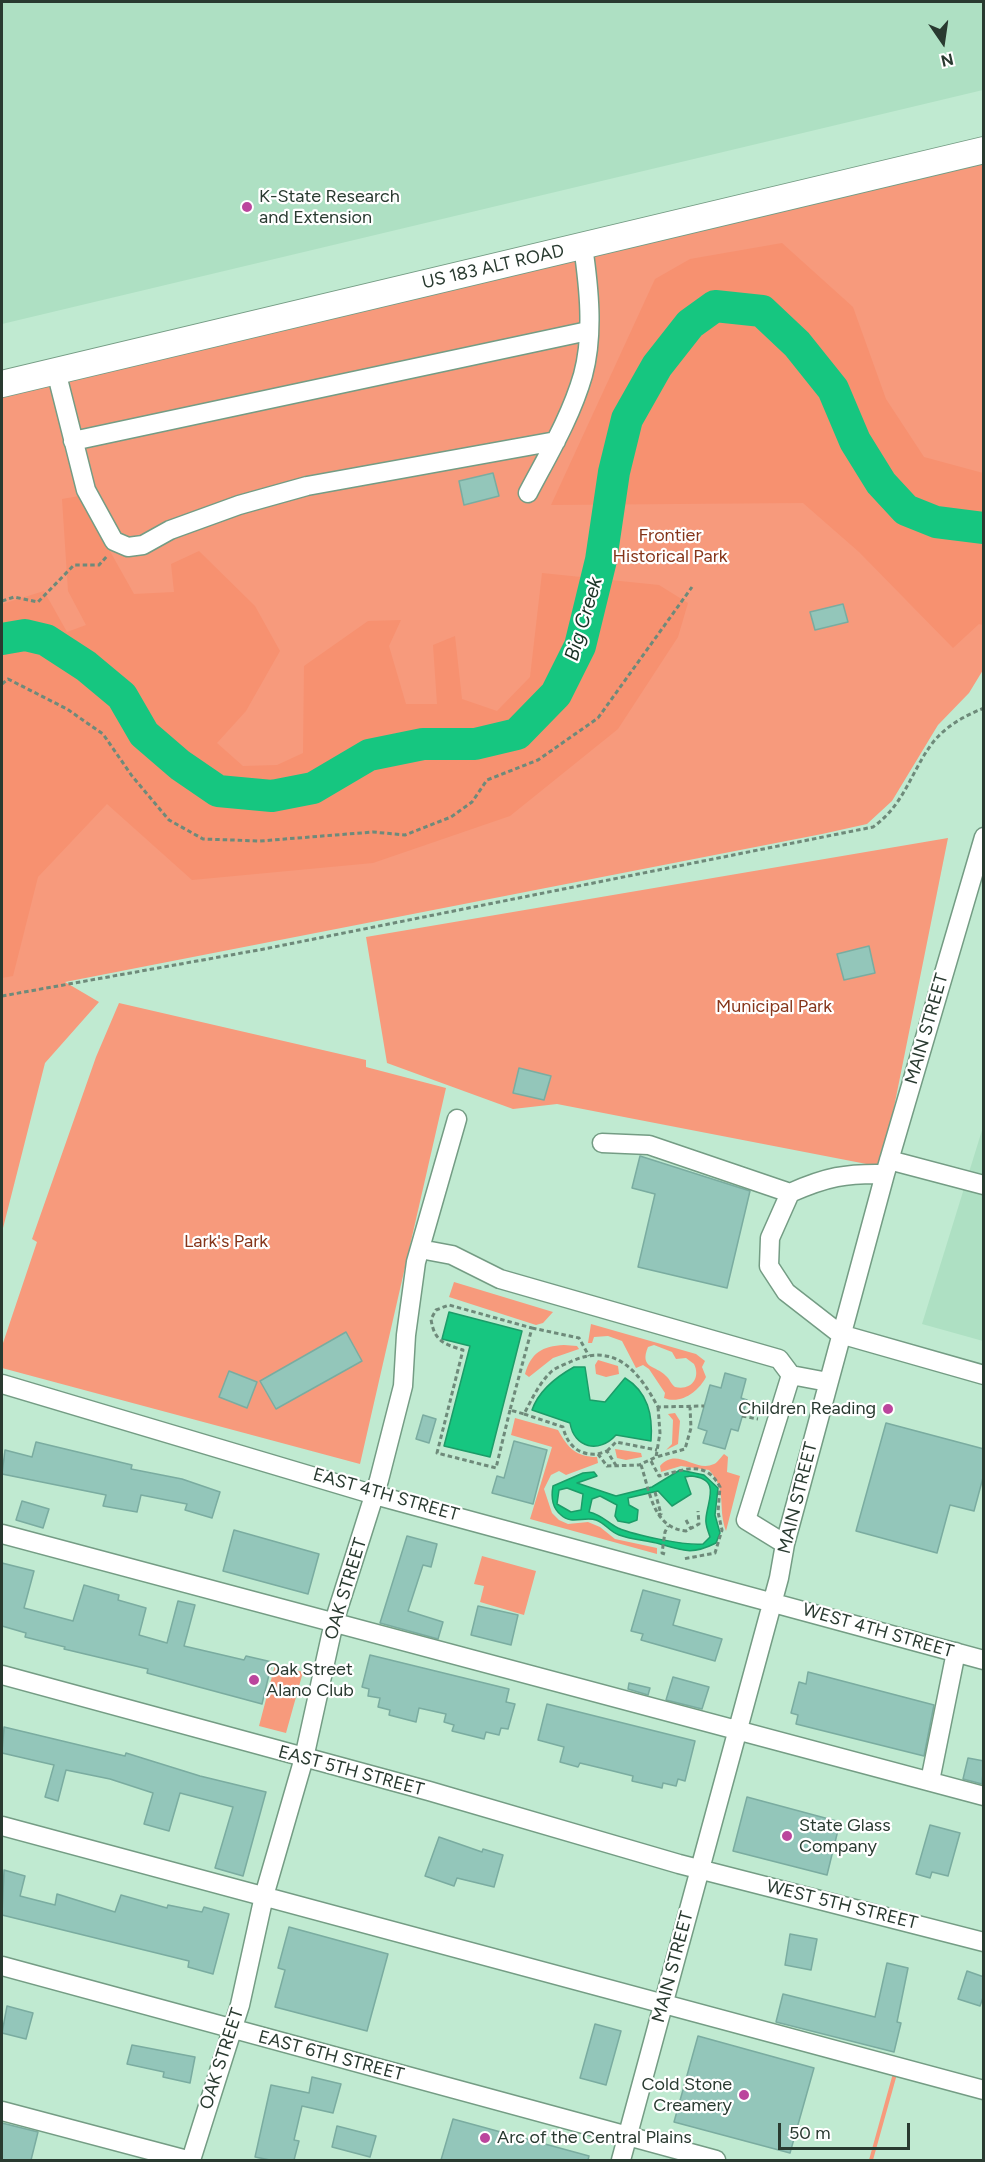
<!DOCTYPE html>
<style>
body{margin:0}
#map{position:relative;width:985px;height:2162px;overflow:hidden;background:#c0ead1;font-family:Figtree,sans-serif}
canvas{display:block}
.frame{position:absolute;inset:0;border:3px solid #293a30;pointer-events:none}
.north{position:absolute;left:913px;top:12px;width:60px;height:60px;-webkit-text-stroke:4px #fff;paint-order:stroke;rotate:167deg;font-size:16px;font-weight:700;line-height:24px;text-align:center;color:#293a30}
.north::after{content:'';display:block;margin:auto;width:21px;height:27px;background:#293a30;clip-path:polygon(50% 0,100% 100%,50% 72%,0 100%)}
.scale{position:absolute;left:778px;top:2123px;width:132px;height:27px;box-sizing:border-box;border:3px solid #293a30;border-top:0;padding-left:8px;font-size:18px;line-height:21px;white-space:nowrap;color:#293a30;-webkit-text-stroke:4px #fff;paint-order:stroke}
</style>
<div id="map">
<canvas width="985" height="2162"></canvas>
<div class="frame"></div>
<div class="north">N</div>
<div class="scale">50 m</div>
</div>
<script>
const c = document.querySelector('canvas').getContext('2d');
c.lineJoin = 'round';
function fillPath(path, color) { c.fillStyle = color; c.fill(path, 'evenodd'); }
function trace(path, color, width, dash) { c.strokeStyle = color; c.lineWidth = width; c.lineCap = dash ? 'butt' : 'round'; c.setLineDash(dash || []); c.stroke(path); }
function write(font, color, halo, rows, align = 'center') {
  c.font = font + ' Figtree,sans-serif'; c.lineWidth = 4.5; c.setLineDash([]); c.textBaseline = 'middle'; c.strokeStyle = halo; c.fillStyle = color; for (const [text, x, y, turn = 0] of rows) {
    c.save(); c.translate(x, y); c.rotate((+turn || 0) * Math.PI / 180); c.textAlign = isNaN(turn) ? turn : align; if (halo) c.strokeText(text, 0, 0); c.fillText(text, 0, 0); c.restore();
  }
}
fillPath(new Path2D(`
 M2 2H983V90L2 324Z
 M983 1127V1341L922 1324Z`), '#aee0c3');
fillPath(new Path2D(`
 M983 150V670L969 693 938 725 892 801 867 824 822 834 65 982 99 1002 45 1063 2 1232V384Z
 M948 838 882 1167 557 1104 513 1109 387 1063 366 937Z
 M119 1003 366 1060V1067L446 1088 360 1464 2 1368V1346L37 1242 32 1239 96 1057Z
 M454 1282 553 1312 543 1323 536 1325 449 1297Z
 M591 1324 696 1354 705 1361 702 1367 706 1377C699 1391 681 1405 664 1398L665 1393 649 1369 643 1365 636 1368 622 1341 608 1336 594 1337 592 1343H588ZM654 1345 672 1352 676 1359 686 1358 694 1364C701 1378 691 1391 675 1387 670 1383 670 1379 666 1376 656 1365 639 1369 648 1347Z
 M564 1345 577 1346 579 1349 553 1358 529 1377 525 1374C531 1353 542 1346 564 1345Z
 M598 1360 618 1366 619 1374 606 1377 596 1374 595 1365Z
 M675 1413 680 1421 678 1444 666 1450 672 1444 673 1420 668 1414Z
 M515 1418 558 1430C568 1448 576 1457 597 1457L598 1463 566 1475 559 1471 551 1475 544 1489 552 1513 559 1520 568 1524 588 1522 600 1527 615 1539 657 1548V1554L530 1519 552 1447 511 1435Z
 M615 1449 641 1453 642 1457 626 1460 617 1458Z
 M724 1454 728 1457 727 1472 740 1476 726 1531C717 1506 728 1491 709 1470L681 1466 661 1472 660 1466C677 1446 695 1473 714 1464 717 1463 721 1457 724 1454Z
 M482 1556 536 1571 524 1615 480 1602 484 1586 474 1584Z
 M275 1665 303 1672 286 1733 259 1726Z
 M895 2066 899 2067 873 2160H869Z`), '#f79a7c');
fillPath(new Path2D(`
 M782 243 853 307 886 399 924 457 983 473V625L979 624 953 648 859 552 803 503 551 505 655 279 690 259Z
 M79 496 134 594 174 592 171 564 199 551 255 606 280 651 246 711 217 743 243 766 277 765 303 753 304 666 368 621 401 620 389 646 406 704H437L433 645 455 636 462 699 497 711 530 677 542 573 659 585 688 603 678 637 618 729 510 816 373 863 192 880 107 804 38 877 13 976 2 978V604L44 591 67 632 86 625 68 591 62 499Z`), '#f79170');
const water = new Path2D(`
 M449 1312 522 1331 490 1457 444 1446 470 1346 442 1339Z
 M574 1367H585L590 1400 605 1402 625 1378C648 1392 653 1415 651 1441L616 1435C599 1454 574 1448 570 1423L532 1410C539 1390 556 1377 574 1367Z
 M680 1470 704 1475 718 1488 715 1515 720 1533 716 1543C692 1555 684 1551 660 1544 647 1540 632 1540 619 1535 610 1532 605 1523 596 1520 585 1516 571 1525 561 1515 552 1508 551 1497 553 1486L583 1473 594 1472 597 1476 577 1483 616 1496 652 1487ZM691 1476C721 1479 708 1499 706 1518 705 1525 708 1530 710 1537L703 1544C686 1546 634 1535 618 1528 608 1523 602 1515 589 1512L592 1499 600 1496 617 1505 615 1516 618 1521 629 1523 637 1520 638 1510 629 1505 628 1498 658 1491 672 1506 691 1494 685 1477ZM567 1488 583 1494 581 1510 571 1512 557 1504 559 1490Z`);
fillPath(water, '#16c680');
trace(water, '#1c9c68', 1.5);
trace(new Path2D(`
 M2 639 25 635 46 640 86 666 122 696 144 734 180 765 218 791 272 796 313 788 369 755 423 744H475L517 734 556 694 580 646 601 560 614 472 627 419 657 366 690 324 715 306 762 311 797 344 833 389 855 441 881 483 906 510 936 522 984 528`), '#16c680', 32);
const building = new Path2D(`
 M493 473 499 496 464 505 459 481Z
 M843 604 848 622 815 630 810 612Z
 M869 946 875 973 844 980 837 954Z
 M519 1068 551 1076 544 1100 513 1093Z
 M640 1156 750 1191 727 1288 638 1267 655 1194 632 1188Z
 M346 1332 362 1361 276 1409 260 1381Z
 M229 1371 257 1382 247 1408 219 1397Z
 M725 1373 746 1379 741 1398 747 1400 738 1431 731 1429 725 1449 703 1443 707 1431 698 1428 710 1385 721 1388Z
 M423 1415 436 1419 429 1443 416 1439Z
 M886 1423 984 1449V1474L974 1511 950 1505 937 1553 856 1531Z
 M514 1441 547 1450 533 1504 492 1493 497 1476 504 1478Z
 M36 1442 132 1465 131 1469 182 1479 220 1492 212 1518 185 1510 187 1504 141 1495 137 1512 103 1506 106 1495 2 1474 5 1450 32 1457Z
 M22 1501 49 1509 43 1528 16 1520Z
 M234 1530 319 1554 308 1594 223 1571Z
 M407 1536 437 1544 431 1567 423 1565 408 1611 443 1622 438 1639 380 1623Z
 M2 1563 34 1571 24 1608 73 1621 84 1585 119 1595 118 1600 146 1608 139 1635 167 1643 178 1601 195 1605 184 1646 244 1660 246 1656 272 1662 262 1704 147 1673 148 1669 64 1649 65 1647 25 1637 26 1633 2 1626Z
 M643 1590 680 1600 673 1625 722 1639 715 1661 641 1640 643 1634 631 1631Z
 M478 1606 518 1615 511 1645 471 1635Z
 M370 1655 509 1689 506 1702 515 1704 508 1729 501 1728 499 1735 486 1732 484 1739 452 1731 454 1725 444 1722 446 1714 419 1708 416 1722 389 1715 390 1710 378 1707 380 1698 368 1696 369 1689 362 1687Z
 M808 1672 934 1705 924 1756 796 1724 798 1715 791 1713 799 1682 806 1684Z
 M673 1677 709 1687 702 1709 666 1700Z
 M629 1683 650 1688 648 1695 628 1689Z
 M547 1704 695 1741 685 1781 678 1779 676 1786 663 1783 662 1788 632 1781 633 1776 609 1770 580 1763 578 1767 560 1762 564 1747 538 1740Z
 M4 1727 125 1756 126 1753 200 1776 266 1792 243 1876 215 1868 233 1807 180 1793 169 1831 144 1824 153 1793 110 1779 66 1770 58 1801 45 1797 54 1765 2 1753Z
 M968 1758 984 1761 982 1784 963 1779Z
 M747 1797 840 1822 827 1875 733 1851Z
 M930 1825 960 1833 948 1876 932 1872 930 1878 916 1874Z
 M439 1837 482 1852 483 1849 503 1855 494 1887 457 1878 454 1886 425 1876Z
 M4 1870 25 1876 20 1896 55 1905 57 1894 115 1912 121 1895 167 1908 168 1905 202 1912 204 1907 229 1914 213 1974 188 1967 189 1961 2 1915Z
 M289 1927 388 1954 367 2031 275 2007 285 1970 278 1968Z
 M790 1934 817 1939 811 1970 785 1965Z
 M887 1963 908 1968 897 2022 901 2023 894 2052 776 2022 783 1994 875 2017Z
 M967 1971 984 1977V1995L980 2006 958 1999Z
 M7 2006 33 2013 26 2039 2 2033Z
 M595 2024 621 2031 606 2085 580 2078Z
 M698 2036 814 2068 790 2153 674 2122Z
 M132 2045 195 2057 190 2083 163 2077 164 2072 127 2064Z
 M312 2077 341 2084 333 2113 302 2106 294 2140 299 2141 294 2160H270L255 2157 271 2085 309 2093Z
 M453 2119 589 2156 588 2160H441Z
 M2 2123 38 2132 31 2160H2Z
 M337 2126 376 2136 370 2157 332 2147Z`);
fillPath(building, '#93c6ba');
trace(building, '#7aaca0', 1.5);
const minor = new Path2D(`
 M56 371 86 490 114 541 128 547 143 545 170 530 239 505 307 486 556 441
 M73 441 588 331
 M528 493C548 455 571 417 583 375 594 334 589 288 583 246
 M602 1143 649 1145 790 1193C826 1177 846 1173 885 1174
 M889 1160 984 1185
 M790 1193 770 1238 769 1266 786 1292 840 1334 984 1375
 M420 1249 452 1255 500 1279 779 1359 791 1375 828 1382
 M2 1384 375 1495 984 1660
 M2 1534 984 1796
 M785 1544 746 1520 791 1375
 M2 1675 429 1791 679 1864 984 1942
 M930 1781 956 1652
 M2 1826 984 2090
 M2 1966 716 2160
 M2 2111 187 2160
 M191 2160 240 2005 264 1896 304 1758 334 1622 379 1480 403 1386 406 1335 416 1262 457 1119
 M621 2160 779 1578 785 1544 885 1174 984 837`);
const highway = new Path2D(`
 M2 384 984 150`);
trace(minor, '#749c84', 21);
trace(highway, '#749c84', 28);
trace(new Path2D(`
 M2 601 14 597 38 602 74 565H99L108 555
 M2 684 8 679 67 709 103 734 132 776 169 820 203 839 260 841 373 832 405 835 451 817 472 802 487 780 538 760 598 718 692 587
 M2 996 264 949 873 827C904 805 910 774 931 745 944 727 964 716 984 708
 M532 1328 579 1338 589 1356
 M658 1407 660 1433 656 1457 685 1449 691 1428 690 1407
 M510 1410 496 1468 437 1453 463 1350C444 1344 434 1341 431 1319L436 1310 449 1305 532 1328 510 1410 524 1414C532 1399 539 1383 552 1371 557 1367 566 1364 572 1361 616 1342 639 1372 658 1407L704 1406
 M524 1414 563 1427C567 1445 579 1456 598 1454L607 1466 639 1465 656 1457
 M742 1416 758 1419
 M607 1451 616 1442 657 1450
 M598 1454 607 1451 617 1467
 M651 1461 659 1476C682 1471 705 1458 720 1487L718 1512 722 1530 715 1553 683 1559
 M641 1465C650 1492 653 1528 686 1531L699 1524 698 1511
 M655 1492 661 1514 658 1515
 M686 1520 691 1529
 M665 1554 662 1553 665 1532 668 1526`), '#6e8a7a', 3, [4.5, 3]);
trace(minor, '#fff', 18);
trace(highway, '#fff', 26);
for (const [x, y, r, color] of [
 [247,207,6,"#bb459d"],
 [888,1409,6,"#bb459d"],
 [254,1680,6,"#bb459d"],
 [787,1836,6,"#bb459d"],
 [744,2095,6,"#bb459d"],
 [485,2138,6,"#bb459d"]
]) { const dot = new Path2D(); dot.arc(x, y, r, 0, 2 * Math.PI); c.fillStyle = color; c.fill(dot); trace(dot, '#fff', 2); }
write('18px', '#293a30', '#fff', [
 ["K-State Research",259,197],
 ["and Extension",259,218],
 ["Children Reading",876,1409,"right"],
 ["Oak Street",266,1670],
 ["Alano Club",266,1691],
 ["State Glass",799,1826],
 ["Company",799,1847],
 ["Cold Stone",732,2085,"right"],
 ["Creamery",732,2106,"right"],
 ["Arc of the Central Plains",497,2138]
], 'left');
write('18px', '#293a30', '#fff', [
 ["US 183 ALT ROAD",493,267,-13],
 ["MAIN STREET",927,1029,-74],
 ["EAST 4TH STREET",386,1495,16],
 ["MAIN STREET",798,1498,-76],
 ["OAK STREET",346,1589,-73],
 ["WEST 4TH STREET",878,1631,16],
 ["EAST 5TH STREET",351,1771,15],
 ["WEST 5TH STREET",842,1905,14],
 ["MAIN STREET",673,1967,-75],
 ["EAST 6TH STREET",331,2056,15],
 ["OAK STREET",222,2059,-72]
]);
write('18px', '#85351a', '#fff', [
 ["Frontier",670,536],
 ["Historical Park",670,557],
 ["Municipal Park",774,1007],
 ["Lark's Park",226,1242]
]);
write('italic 20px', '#193124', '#fff', [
 ["Big Creek",584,619,-73]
]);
</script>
